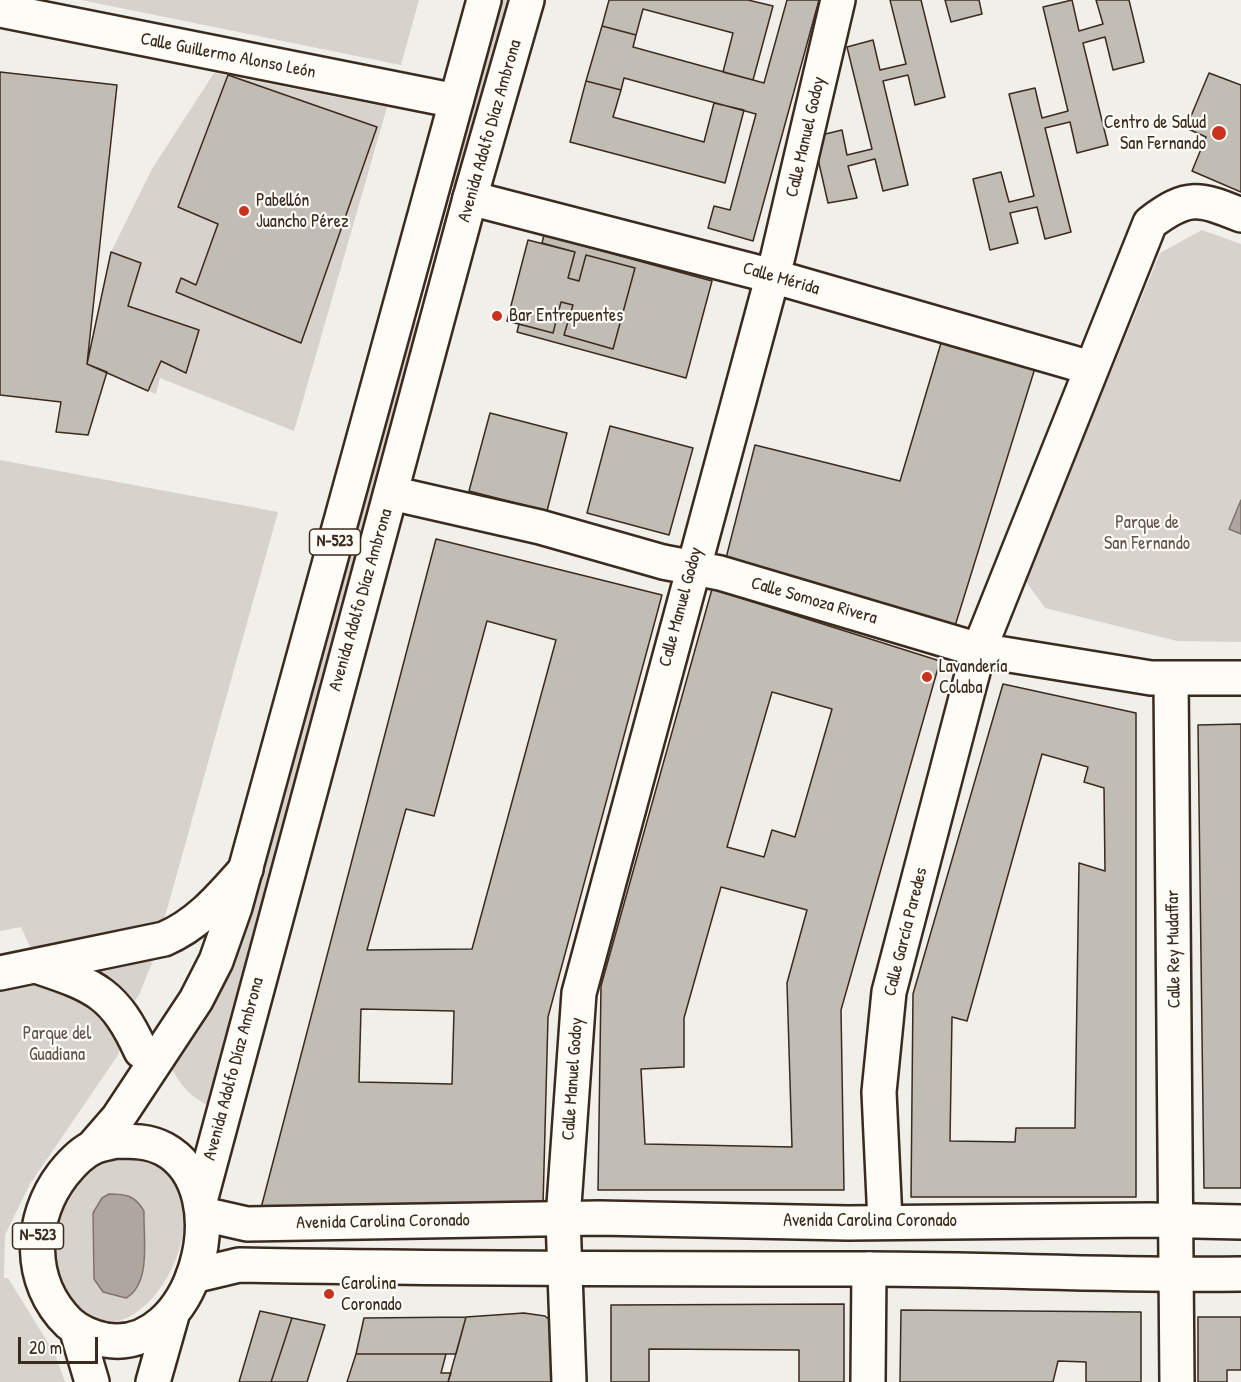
<!DOCTYPE html>
<meta charset="utf-8">
<style>
body{margin:0}
#map{position:relative;width:1241px;height:1382px;overflow:hidden;background:#f1efea;font-family:"Patrick Hand",sans-serif}
canvas{display:block}
.scale{position:absolute;left:18px;top:1337px;width:80px;height:27px;box-sizing:border-box;border:3px solid #3b2a1e;border-top:0;padding-left:8px;font-size:18px;line-height:21px;white-space:nowrap;color:#3b2a1e;-webkit-text-stroke:4px #fdfcf7;paint-order:stroke}
</style>
<div id="map">
<canvas width="1241" height="1382"></canvas>
<div class="scale">20 m</div>
</div>
<script>
const c = document.querySelector('canvas').getContext('2d');
c.lineJoin = 'round';
function fillPath(path, color) { c.fillStyle = color; c.fill(path, 'evenodd'); }
function trace(path, color, width, dash) { c.strokeStyle = color; c.lineWidth = width; c.lineCap = dash ? 'butt' : 'round'; c.setLineDash(dash || []); c.stroke(path); }
function write(font, color, halo, rows, align = 'center') {
  c.font = font + ' "Patrick Hand",sans-serif'; c.lineWidth = 4.5; c.setLineDash([]); c.textBaseline = 'middle'; c.strokeStyle = halo; c.fillStyle = color; for (const [text, x, y, turn = 0] of rows) {
    c.save(); c.translate(x, y); c.rotate((+turn || 0) * Math.PI / 180); c.textAlign = isNaN(turn) ? turn : align; if (halo) c.strokeText(text, 0, 0); c.fillText(text, 0, 0); c.restore();
  }
}
fillPath(new Path2D(`
 M81 0H419L401 65Z
 M498 0H515L464 182 445 189Z
 M214 73 387 107 294 431 160 378 156 394 87 364 111 252 152 169Z
 M1202 230 1241 244V642L1177 641 1045 608 1025 580 1160 253Z
 M430 304 210 1106C190 1097 180 1085 170 1065L407 334Z
 M0 460 278 512 164 920 32 951 21 927 0 931Z
 M156 953 139 995 132 1005 123 992 90 966Z
 M36 981 78 991 124 1039 118 1055 30 1184 5 1235 4 1278H8L55 1354 65 1382H0V987Z
 M125 1157C252 1166 146 1382 75 1306 44 1267 53 1190 99 1165 107 1160 116 1159 125 1157Z`), '#d7d2cc');
const water = new Path2D(`
 M1241 500V534L1229 529Z
 M109 1194C125 1194 135 1195 144 1211 143 1237 152 1283 126 1298L103 1292 94 1279 93 1213 102 1198Z`);
fillPath(water, '#aea69f');
trace(water, '#80746b', 1.5);
const building = new Path2D(`
 M609 0H748L773 6 753 80 723 72 733 33 643 9 636 35 602 26Z
 M787 0H819L753 241 708 228 714 206 730 210 756 114 624 78 621 90 586 81 602 26 636 35 633 47 764 83Z
 M890 0H921L945 97 915 105 908 75 883 81 908 185 883 191 875 159 848 166 857 198 828 203 813 137 842 130 847 155 872 149 847 47 873 40 880 70 906 64Z
 M945 0H979L982 14 951 22Z
 M1072 0 1079 31 1103 24 1096 0H1129L1144 62 1113 70 1105 37 1083 43 1108 145 1077 153 1070 122 1045 128 1071 232 1045 239 1037 207 1010 213 1018 243 990 250 973 179 1001 172 1009 202 1034 196 1009 94 1035 88 1042 118 1068 111 1043 7Z
 M0 72 117 85 87 364 107 372 88 435 56 432 61 402 0 395Z
 M1209 73 1241 85V192L1192 171 1206 137 1186 128Z
 M228 75 377 127 301 343 176 292 181 278 196 285 218 224 178 207Z
 M586 81 621 90 613 117 704 142 714 103 744 110 725 183 570 142Z
 M544 235 712 281 686 378 517 332 519 324 553 333 561 302 573 305 564 335 613 349 635 268 586 255 579 281 568 278 575 252 542 243Z
 M528 240 575 252 568 278 579 281 586 255 635 268 613 349 564 335 573 305 561 302 553 333 507 321Z
 M111 252 141 263 128 306 199 330 186 373 161 361 148 391 87 364Z
 M941 343 1035 368 955 626 725 562 755 445 900 481Z
 M490 413 567 433 547 511 469 491Z
 M610 426 693 448 669 535 587 513Z
 M436 539 662 595 548 1017 543 1205 261 1208ZM487 621 556 640 472 949 367 950 406 809 434 816ZM361 1009 454 1011 452 1084 359 1082Z
 M712 589 940 661 841 1010 844 1190H598L601 986ZM772 692 832 709 795 837 772 830 764 857 727 847ZM721 887 807 910 787 983 792 1147 645 1144 641 1069 684 1067V1018Z
 M1003 684 1136 713V1197H911L913 994ZM1042 754 1088 767 1084 782 1104 788 1105 871 1079 863 1075 1128H1016L1015 1142 950 1141 952 1017 967 1021Z
 M1241 724V1188H1204L1198 725Z
 M844 1304V1382H799V1350L649 1349V1382H611V1305Z
 M901 1310 1141 1312V1382H1086V1362L1058 1361 1053 1382H900Z
 M260 1311 292 1318 271 1382H239Z
 M524 1313 545 1316 553 1323V1382H448L466 1317Z
 M466 1317 456 1354H356L364 1318Z
 M1198 1317H1241V1370H1227V1382H1198Z
 M292 1318 325 1325 307 1382H271Z
 M356 1354H446L441 1373H451L448 1382H347Z`);
fillPath(building, '#c1bcb4');
trace(building, '#3b2a1e', 1.5);
const minor = new Path2D(`
 M0 10 456 101
 M470 198 772 276 1091 368
 M391 493 540 527 663 562 720 573 979 650 1151 678H1241
 M1171 678 1177 1382
 M39 967C96 986 115 994 141 1051
 M0 973 164 939C199 924 221 897 246 869
 M885 1221 879 1092 889 992 971 679 979 650 1150 223C1188 194 1199 198 1241 215
 M569 1382 563 1219 579 993 778 256 838 0
 M868 1382 869 1269`);
const major = new Path2D(`
 M203 1214 247 1224 599 1218 848 1223 1150 1220 1241 1222
 M193 1276 239 1265C449 1269 658 1269 868 1269 993 1269 1117 1276 1241 1274`);
const highway = new Path2D(`
 M116 1141C132 1141 149 1141 164 1149 240 1190 194 1356 105 1340 91 1337 80 1333 69 1323 27 1282 29 1218 63 1174 71 1164 82 1152 94 1147 100 1144 108 1143 116 1141Z
 M92 1148 118 1118 196 1000 216 961 235 907 484 0
 M200 1201 470 198 527 0
 M77 1331 92 1382
 M153 1382 172 1315`);
trace(minor, '#3b2a1e', 38);
trace(major, '#3b2a1e', 38);
trace(highway, '#3b2a1e', 38);
trace(minor, '#fdfcf7', 33);
trace(major, '#fdfcf7', 33);
trace(highway, '#fdfcf7', 33);
for (const [x, y, r, color] of [
 [1219,133,8,"#c8321e"],
 [244,211,6,"#c8321e"],
 [497,316,6,"#c8321e"],
 [927,677,6,"#c8321e"],
 [329,1294,6,"#c8321e"]
]) { const dot = new Path2D(); dot.arc(x, y, r, 0, 2 * Math.PI); c.fillStyle = color; c.fill(dot); trace(dot, '#fdfcf7', 2); }
for (const [x, y, w] of [
 [335,542,51],
 [38,1236,51]
]) { const box = new Path2D(); box.roundRect(x - w / 2, y - 13, w, 26, 4.5); c.fillStyle = '#fdfcf7'; c.fill(box); trace(box, '#3b2a1e', 1.5); }
write('bold 16px', '#3b2a1e', null, [
 ["N-523",335,542],
 ["N-523",38,1236]
]);
write('18px', '#3b2a1e', '#fdfcf7', [
 ["Calle Guillermo Alonso León",228,56,11],
 ["Avenida Adolfo Díaz Ambrona",490,131,-74],
 ["Calle Manuel Godoy",806,137,-77],
 ["Calle Mérida",781,279,16],
 ["Avenida Adolfo Díaz Ambrona",361,600,-74],
 ["Calle Somoza Rivera",814,601,16],
 ["Calle Manuel Godoy",681,607,-75],
 ["Calle García Paredes",906,932,-76],
 ["Calle Rey Mudaffar",1174,949,-91],
 ["Avenida Adolfo Díaz Ambrona",234,1069,-75],
 ["Calle Manuel Godoy",573,1079,-86],
 ["Avenida Carolina Coronado",870,1221],
 ["Avenida Carolina Coronado",383,1222,-1]
]);
write('18px', '#3b2a1e', '#fdfcf7', [
 ["Centro de Salud",1206,123,"right"],
 ["San Fernando",1206,144,"right"],
 ["Pabellón",256,201],
 ["Juancho Pérez",256,222],
 ["Bar Entrepuentes",509,316],
 ["Lavandería",939,667],
 ["Colaba",939,688],
 ["Carolina",341,1284],
 ["Coronado",341,1305]
], 'left');
write('18px', '#62544a', '#fdfcf7', [
 ["Parque de",1147,523],
 ["San Fernando",1147,544],
 ["Parque del",57,1034],
 ["Guadiana",57,1055]
]);
</script>
